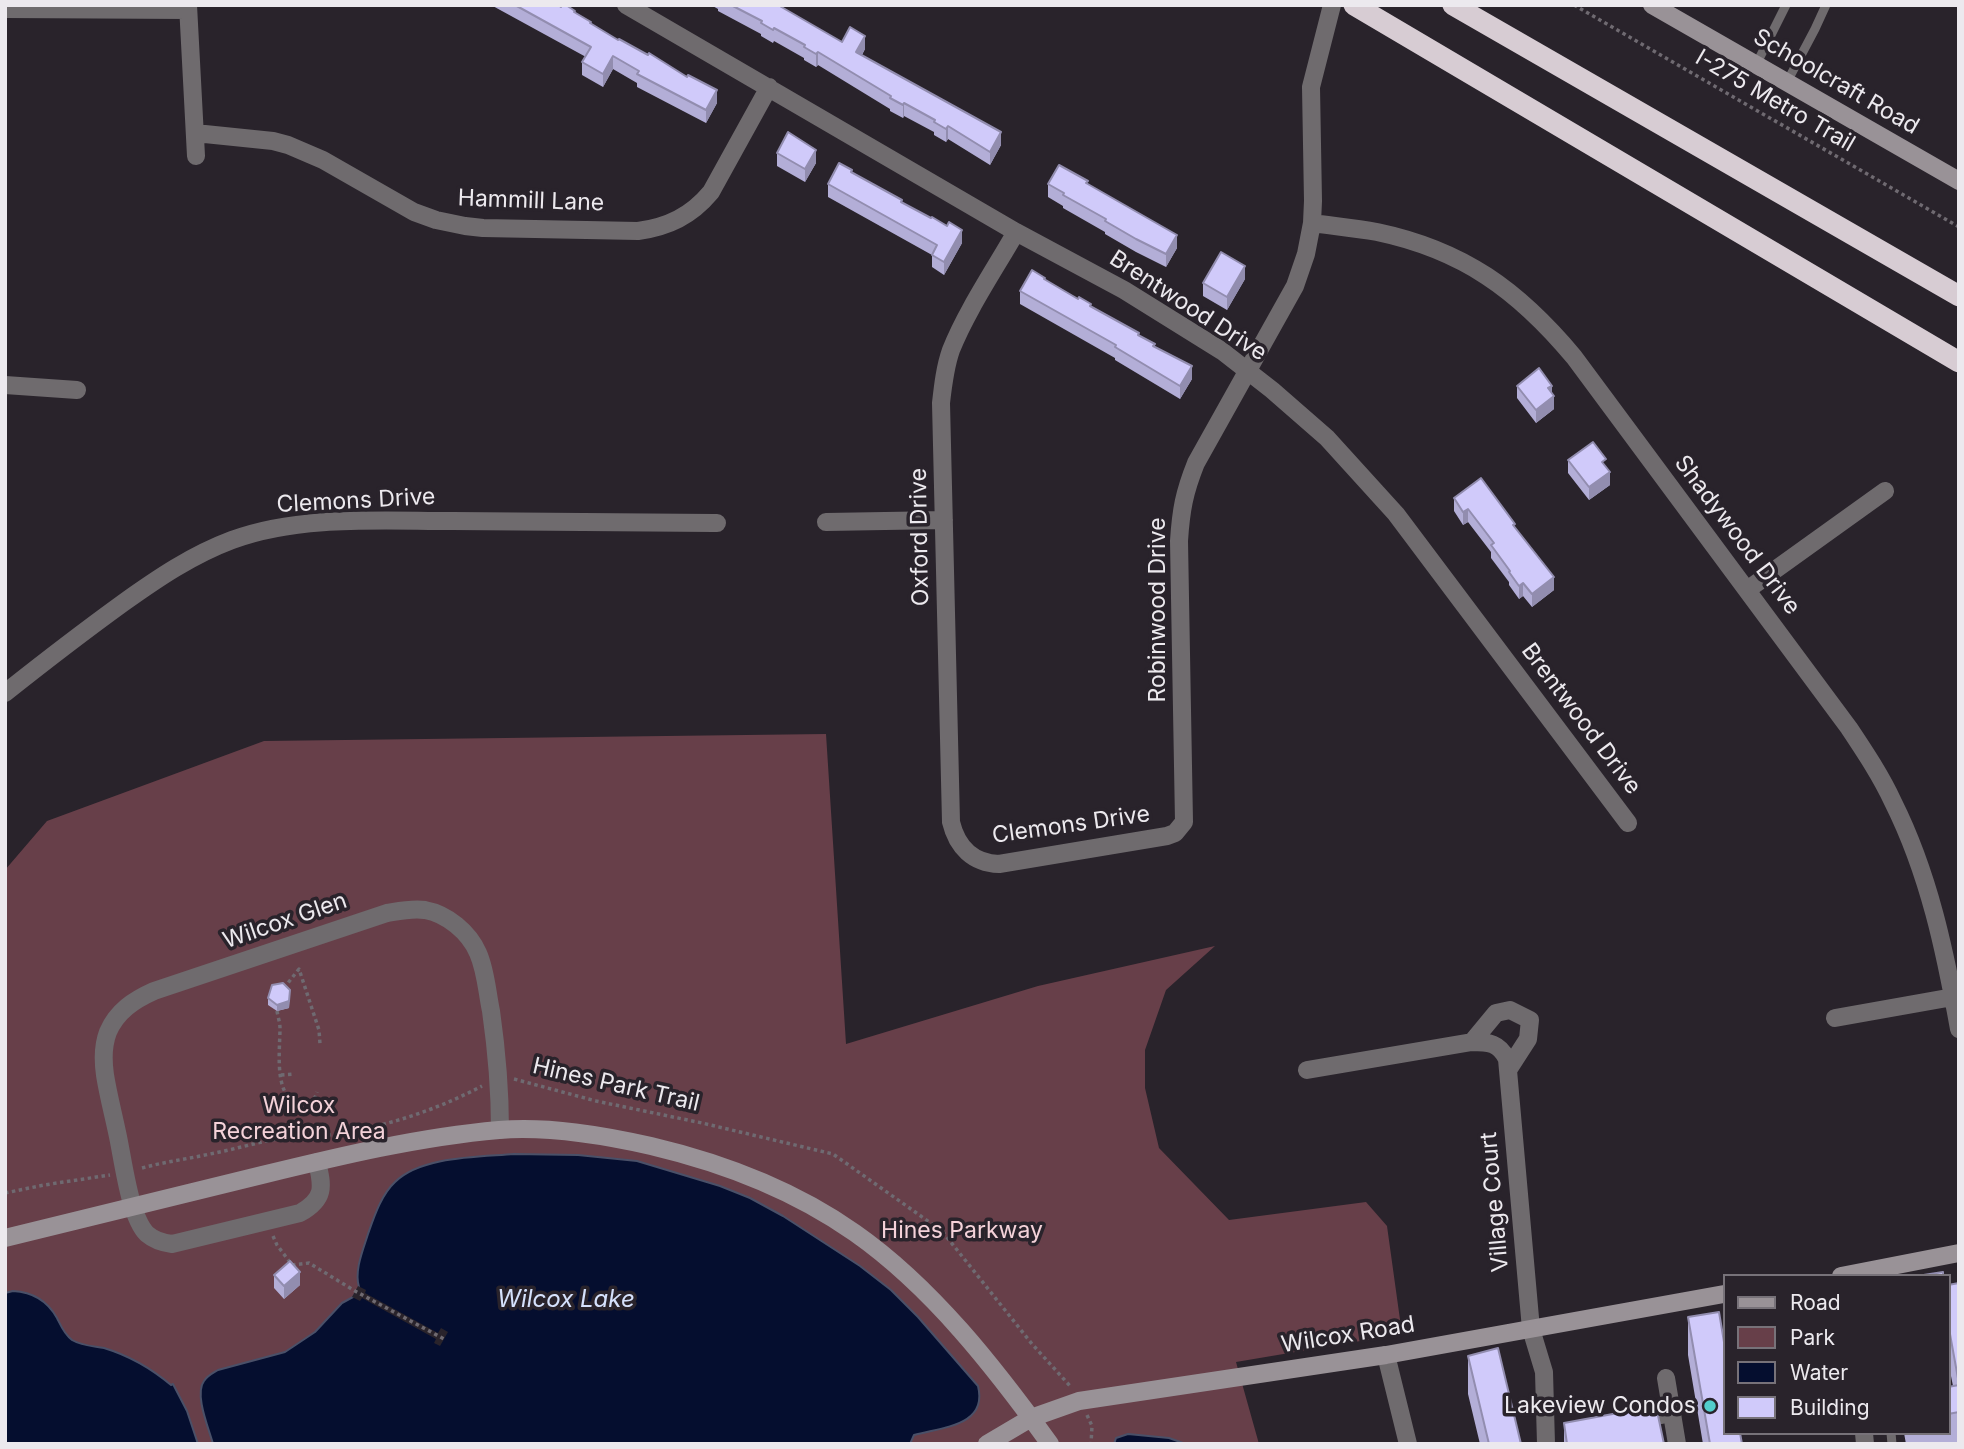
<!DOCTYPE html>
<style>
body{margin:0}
#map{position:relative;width:1964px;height:1449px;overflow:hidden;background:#29232b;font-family:Inter,sans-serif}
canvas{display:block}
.frame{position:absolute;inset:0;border:7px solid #ece9ee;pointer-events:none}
.legend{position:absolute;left:1723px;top:1274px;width:228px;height:161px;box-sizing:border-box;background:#29232b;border:2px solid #777279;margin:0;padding:9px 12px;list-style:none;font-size:21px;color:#ece9ee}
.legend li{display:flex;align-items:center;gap:14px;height:35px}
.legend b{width:35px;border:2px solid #777279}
</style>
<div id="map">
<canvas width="1964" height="1449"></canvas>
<div class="frame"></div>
<ul class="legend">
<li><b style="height:9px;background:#999297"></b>Road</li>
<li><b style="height:19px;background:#673f49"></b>Park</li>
<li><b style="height:19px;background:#050e2f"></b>Water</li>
<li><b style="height:19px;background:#d0cafa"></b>Building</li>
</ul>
</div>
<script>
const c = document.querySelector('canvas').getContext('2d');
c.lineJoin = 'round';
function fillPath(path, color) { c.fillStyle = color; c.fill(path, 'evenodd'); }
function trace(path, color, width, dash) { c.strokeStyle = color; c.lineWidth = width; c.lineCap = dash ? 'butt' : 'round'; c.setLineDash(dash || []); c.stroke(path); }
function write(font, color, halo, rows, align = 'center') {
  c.font = font + ' Inter,sans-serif'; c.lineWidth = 7; c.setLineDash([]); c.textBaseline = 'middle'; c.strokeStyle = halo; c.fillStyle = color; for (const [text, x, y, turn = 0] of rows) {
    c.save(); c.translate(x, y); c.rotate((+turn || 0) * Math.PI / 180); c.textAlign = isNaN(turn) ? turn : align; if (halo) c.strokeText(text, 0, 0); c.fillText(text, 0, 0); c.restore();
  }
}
fillPath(new Path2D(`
 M826 734 846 1044 1038 986 1215 946 1166 990 1145 1050V1088L1159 1148 1229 1220 1366 1202 1387 1226 1402 1334 1236 1362 1259 1444H5V870L47 821 264 741Z`), '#673f49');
const water = new Path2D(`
 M514 1154 578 1155 637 1161 720 1186 750 1198 783 1216 860 1266 891 1290 918 1317 978 1386C988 1426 942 1427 914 1435L910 1444H213C209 1429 194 1394 204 1381 207 1376 213 1373 218 1370L285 1352 315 1332 342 1303 353 1297 359 1287C354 1271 363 1250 368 1234 374 1217 381 1195 395 1182 421 1156 479 1157 514 1154Z
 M13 1291C32 1292 47 1300 57 1318 61 1326 64 1334 72 1340 82 1346 93 1346 104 1348 127 1355 152 1369 171 1385L173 1384 187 1411 198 1444H5V1293Z
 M1128 1434 1169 1438 1186 1444H1114L1116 1438Z`);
fillPath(water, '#050e2f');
trace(water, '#4a5068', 2);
fillPath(new Path2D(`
 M358 1286 366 1290 365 1293 438 1333 441 1328 448 1332 440 1346 434 1343 436 1339 362 1298 360 1301 352 1297Z`), '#29232b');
trace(new Path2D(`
 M1574 5 1959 227
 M284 988 299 969 319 1030 320 1044
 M277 1011C278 1017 280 1023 280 1028 280 1054 271 1112 313 1103L317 1092
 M281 1075 295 1074
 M514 1079 596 1101 702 1123 833 1154 942 1231 1032 1344 1071 1387
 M142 1168C164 1162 187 1159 210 1154 236 1149 262 1141 288 1137 297 1136 306 1138 315 1137 374 1130 429 1114 482 1086
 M5 1193 44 1185 110 1175
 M273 1236 277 1245 292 1265
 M292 1265 309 1263 355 1291 444 1339
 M1087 1415 1092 1426 1091 1444`), '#6f6a71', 3.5, [3.5, 3.5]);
trace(new Path2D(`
 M1756 65 1786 5
 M1787 82 1815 29 1826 5
 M1891 1433 1892 1444`), '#6f6b6e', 9);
trace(new Path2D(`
 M188 5 196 156
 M626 5 1016 232 1124 290 1222 351 1272 390 1327 438 1396 514 1628 823
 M5 9 188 10
 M195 133 273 141 288 145 323 160 414 212 436 220 465 226 483 228 638 231C668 227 691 216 711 192L769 87
 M1312 223C1333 226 1355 228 1377 232 1463 250 1518 290 1574 357L1849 728C1865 752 1881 776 1893 802 1929 874 1945 951 1959 1029
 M1016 232C995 269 967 310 951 350 945 367 943 385 941 403L951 822C957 847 973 863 999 864L1167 836 1175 833 1184 822 1179 541C1181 510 1184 493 1196 463L1295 286 1306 254 1312 223 1313 201 1311 87 1332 5
 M5 385 77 390
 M826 522 944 520
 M1747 590 1885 491
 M5 693C44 662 83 632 123 603 158 578 192 555 232 540 299 515 382 521 452 521 541 522 629 522 717 523
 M1835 1018 1953 997
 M1472 1042 1496 1013 1510 1010 1530 1020 1528 1039 1508 1070
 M1307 1070 1472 1042C1489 1042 1499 1043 1507 1059L1531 1329 1544 1372 1546 1444
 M317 1162C323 1187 325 1199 300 1213L172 1244C163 1243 154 1240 147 1234 129 1216 123 1158 117 1132 113 1113 108 1094 105 1075 103 1061 103 1045 108 1032 117 1011 134 1000 154 991L387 913C399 911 412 908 425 910 447 914 469 932 478 953 486 971 487 992 491 1011 497 1053 500 1088 500 1130
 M1386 1355 1408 1444
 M1666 1378 1677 1444
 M1635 1420 1672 1413
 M1864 1433 1865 1444`), '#6f6b6e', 18);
trace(new Path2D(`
 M1652 5 1959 181
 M5 1238C91 1217 177 1196 262 1175 340 1156 419 1137 499 1130 549 1126 602 1135 651 1146 723 1163 794 1190 855 1233 932 1287 995 1368 1050 1444
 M1841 1276 1959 1253
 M987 1444 1031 1418 1079 1401 1386 1355 1724 1294`), '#999297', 18);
trace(new Path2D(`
 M1354 5 1959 362
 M1453 5 1959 296`), '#d7ccd3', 21);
fillPath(new Path2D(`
 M491 5H558L575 13 591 24 717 103 706 123 637 87V83L613 69 603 87 582 75V62L586 57Z
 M711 5H778L842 42 865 49 862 55 1001 145 990 165 948 139 946 142 934 135V132L904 116 903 118 890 111V109L818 65 816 67 804 60V58L774 41 773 43 761 36V34L718 11V9Z
 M777 153 816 163 805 182 777 166Z
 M852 173 902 202 962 243 944 275 932 267V255L828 197V184Z
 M1048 184H1088L1177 248 1166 267 1136 252 1105 234V232L1063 208V206L1048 197Z
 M1245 279 1227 310 1203 296V283Z
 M1045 280 1139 336 1155 347 1192 379 1180 399 1115 360V358L1020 304V291Z
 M1517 386 1552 393 1554 409 1536 423 1517 398Z
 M1568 460 1606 467 1610 485 1589 500 1568 473Z
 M1454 498 1515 527 1554 590 1532 607 1523 596 1519 599 1509 585V582L1491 558V552L1468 522 1463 525 1454 511Z
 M290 996 289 1008 277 1011 268 1005V998Z
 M274 1275 300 1285 284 1299 274 1288Z
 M1959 1283V1444H1906L1904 1433H1948V1387L1953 1386 1948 1361V1285Z
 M1688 1317 1742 1444H1703L1688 1355Z
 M1468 1356 1521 1444H1480L1468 1394Z
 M1564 1423 1664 1444H1564Z`), '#b3aed7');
fillPath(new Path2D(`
 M865 36V49L856 65V52Z
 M818 52V65L816 67V54Z
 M613 56V69L603 87V74Z
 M717 90V103L706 123V110Z
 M904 103V116L903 118V105Z
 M948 126V139L946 142V129Z
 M1001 132V145L990 165V152Z
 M816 150V163L805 182V169Z
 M962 230V243L944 275V262Z
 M1177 235V248L1166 267V254Z
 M1245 266V279L1227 310V297Z
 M1192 366V379L1180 399V386Z
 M1552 386V398L1554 396V409L1536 423V410L1548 388Z
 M1610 472V485L1589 500V487Z
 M1468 509V522L1463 525V512Z
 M1554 577V590L1532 607V594Z
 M1523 583V596L1519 599V586Z
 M290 990 289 1008 277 1011V1005Z
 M300 1272V1285L284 1299V1286Z`), '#928daf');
const building = new Path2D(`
 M515 5H558L561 7 562 5H566L575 11 574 12 591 22 590 23 618 40 619 39 648 55 649 53 687 77 688 75 717 90 706 110 637 74 639 71 613 56 603 74 582 62 591 47Z
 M731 5H778L842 42 850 27 865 36 856 52 1001 132 990 152 948 126 946 129 934 122 935 120 904 103 903 105 890 98 891 96 818 52 816 54 804 47 805 45 774 28 773 30 761 23 762 21Z
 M788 132 816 150 805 169 777 153Z
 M839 163 852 170 851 172 902 200 901 202 931 218 932 217 947 226 949 222 962 230 944 262 932 255 937 245 828 184Z
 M1059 165 1088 181 1086 183 1177 235 1166 254 1136 239 1105 221 1106 219 1063 195 1064 193 1048 184Z
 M1221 252 1245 266 1227 297 1203 283Z
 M1032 270 1045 278 1044 279 1078 299 1079 297 1091 304 1090 306 1139 333 1138 335 1155 344 1153 346 1192 366 1180 386 1115 347 1116 345 1020 291Z
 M1539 368 1552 386 1548 388 1554 396 1536 410 1517 386Z
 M1593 442 1606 459 1602 462 1610 472 1589 487 1568 460Z
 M1481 478 1515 524 1513 525 1554 577 1532 594 1523 583 1519 586 1509 572 1510 571 1491 545 1494 543 1468 509 1463 512 1454 498Z
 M283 983 290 990 289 1001 277 1005 268 998 272 985Z
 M290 1261 300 1272 284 1286 274 1275Z
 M1943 1272V1276H1917Z
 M1959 1283V1384L1948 1323V1285Z
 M1719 1312 1724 1342V1433H1740L1742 1444H1710L1688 1317Z
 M1498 1348 1521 1444H1489L1468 1356Z
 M1959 1385V1412L1948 1414V1387Z
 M1656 1406 1664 1444H1567L1564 1423Z`);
fillPath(building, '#d0cafa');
trace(building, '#928daf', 2);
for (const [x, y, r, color] of [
 [1710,1406,7,"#52cdcc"]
]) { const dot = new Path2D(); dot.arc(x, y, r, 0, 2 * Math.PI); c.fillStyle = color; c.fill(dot); trace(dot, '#29232b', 2.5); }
write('23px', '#ece9ee', '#29232b', [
 ["Schoolcraft Road",1836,82,30],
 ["I-275 Metro Trail",1775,101,30],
 ["Hammill Lane",531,201,2],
 ["Brentwood Drive",1188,306,33],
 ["Clemons Drive",356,501,-3],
 ["Shadywood Drive",1737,535,53],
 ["Oxford Drive",920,537,-91],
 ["Robinwood Drive",1158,610,-90],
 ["Brentwood Drive",1581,719,53],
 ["Clemons Drive",1071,825,-8],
 ["Wilcox Glen",285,921,-19],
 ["Hines Park Trail",616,1085,13],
 ["Village Court",1495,1202,-95],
 ["Wilcox Road",1348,1335,-9]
]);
write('23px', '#f4d2d9', '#29232b', [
 ["Wilcox",299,1106],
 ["Recreation Area",299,1132],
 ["Hines Parkway",962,1231]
]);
write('23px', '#ece9ee', '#29232b', [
 ["Lakeview Condos",1696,1406]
], 'right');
write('italic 24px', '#d5e1fc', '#29232b', [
 ["Wilcox Lake",566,1300]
]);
</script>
